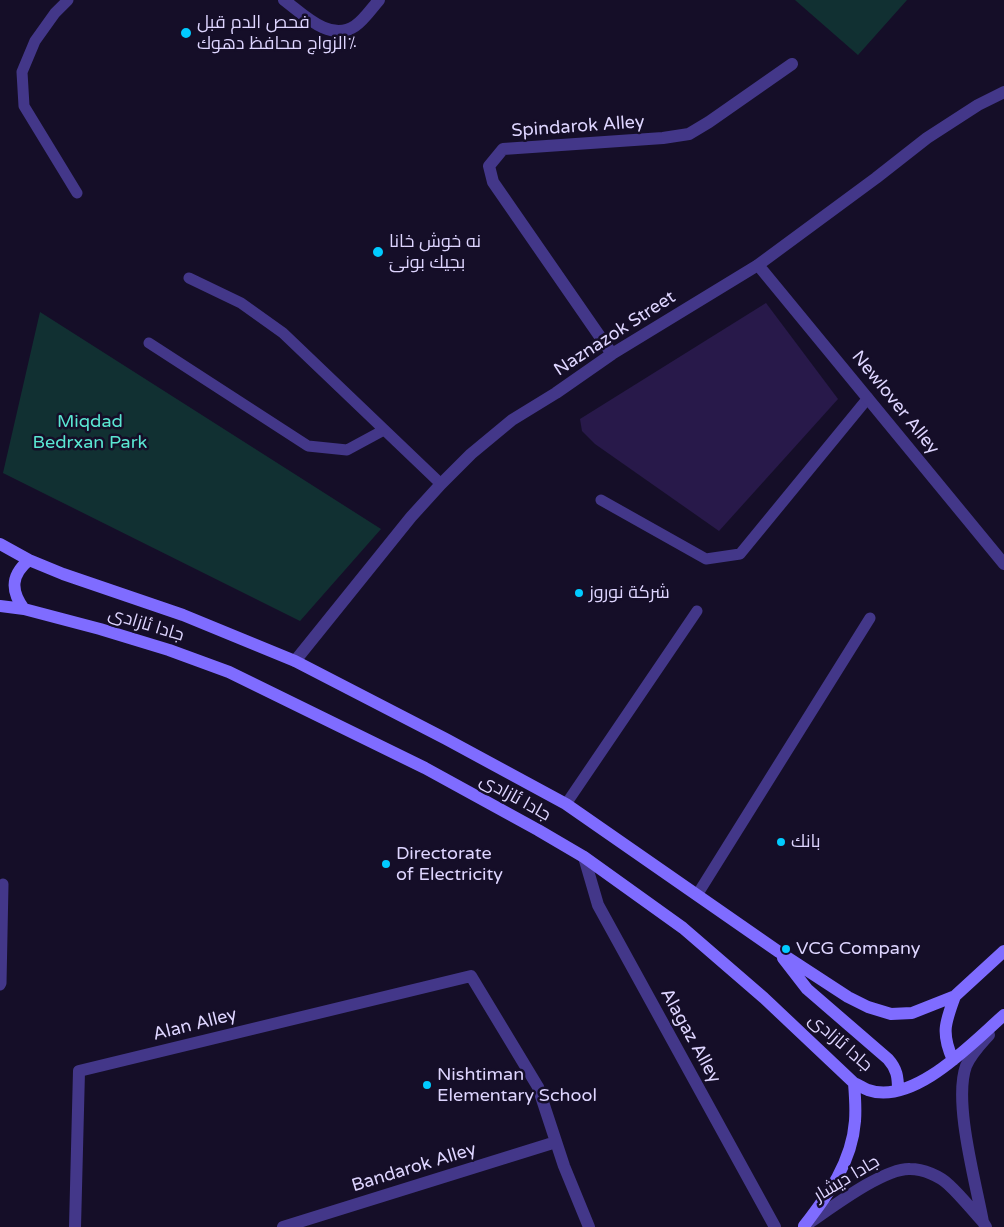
<!DOCTYPE html>
<meta charset="utf-8">
<style>
body{margin:0}
canvas{display:block;background:#150e28}
</style>
<canvas width="1004" height="1227"></canvas>
<script>
const c = document.querySelector('canvas').getContext('2d');
c.lineJoin = 'round';
function fillPath(path, color) { c.fillStyle = color; c.fill(path, 'evenodd'); }
function trace(path, color, width, dash) { c.strokeStyle = color; c.lineWidth = width; c.lineCap = dash ? 'butt' : 'round'; c.setLineDash(dash || []); c.stroke(path); }
function write(font, color, halo, rows, align = 'center') {
  c.font = font + ' "Varela Round",Cairo,sans-serif'; c.lineWidth = 5; c.setLineDash([]); c.textBaseline = 'middle'; c.strokeStyle = halo; c.fillStyle = color; for (const [text, x, y, turn = 0] of rows) {
    c.save(); c.translate(x, y); c.rotate((+turn || 0) * Math.PI / 180); c.textAlign = isNaN(turn) ? turn : align; if (halo) c.strokeText(text, 0, 0); c.fillText(text, 0, 0); c.restore();
  }
}
fillPath(new Path2D(`
 M795 0H907L858 55Z
 M40 312 381 529 300 621 3 473Z`), '#113032');
fillPath(new Path2D(`
 M766 303 838 399 719 531 595 444 582 431 580 419Z`), '#28194a');
trace(new Path2D(`
 M68 0 55 13 35 41 22 72 24 106 77 193
 M189 278 241 303 283 333 441 484
 M149 343 308 446 347 450 384 430
 M601 500 706 559 740 554 868 398
 M566 804 697 611
 M697 895 870 618
 M0 985 1 983 3 884`), '#433789', 11);
trace(new Path2D(`
 M284 0C303 14 330 43 355 26 364 20 372 8 379 0
 M758 265 1004 564
 M612 354 493 182 489 166 503 149 663 138 689 134 709 122 792 64
 M295 661 411 517 441 484 471 454 512 420 556 393 612 354 758 265 876 178 927 138 978 105 1004 92
 M584 857 598 905 775 1227
 M75 1227 79 1071 471 976 538 1087 564 1166 589 1227
 M283 1227 556 1142`), '#433789', 12);
trace(new Path2D(`
 M806 1225C830 1209 883 1168 910 1169 923 1169 940 1176 949 1185 961 1196 972 1210 983 1222
 M986 1227 983 1222C976 1183 953 1102 966 1066 971 1054 980 1045 989 1035`), '#433789', 12);
trace(new Path2D(`
 M0 544 29 560 63 574 183 615 295 661 446 739 566 804 779 952 848 997 868 1007 891 1014 912 1013 955 996 1004 951
 M0 606 24 609 100 629 169 650 229 672 425 768 538 830 584 857 683 928 764 998 854 1083C859 1085 863 1088 868 1090 914 1106 973 1042 1004 1015
 M24 609C10 590 11 575 29 560
 M783 958 807 989 888 1059C897 1069 898 1077 898 1090
 M953 1060C941 1033 945 1023 955 996
 M804 1226C828 1195 852 1162 855 1121 856 1108 855 1095 854 1083`), '#7f6cff', 12);
for (const [x, y, r, color] of [
 [186,33,6,"#01cbff"],
 [378,252,6,"#01cbff"],
 [579,593,5,"#01cbff"],
 [781,842,5,"#01cbff"],
 [386,864,5,"#01cbff"],
 [786,949,5,"#01cbff"],
 [427,1085,5,"#01cbff"]
]) { const dot = new Path2D(); dot.arc(x, y, r, 0, 2 * Math.PI); c.fillStyle = color; c.fill(dot); trace(dot, '#150e28', 2); }
write('18px', '#ded5ff', '#150e28', [
 ["فحص الدم قبل",197,23],
 ["الزواج محافظ دهوك٪",197,44],
 ["نه خوش خانا",389,242],
 ["بجيك بونىَ",389,263],
 ["شركة نوروز",589,593],
 ["بانك",791,842],
 ["Directorate",396,854],
 ["of Electricity",396,875],
 ["VCG Company",796,949],
 ["Nishtiman",437,1075],
 ["Elementary School",437,1096]
], 'left');
write('18px', '#ded5ff', '#150e28', [
 ["Spindarok Alley",578,127,-4],
 ["Naznazok Street",615,334,-33],
 ["Newlover Alley",895,403,51],
 ["جادا ئازادی",146,625,17],
 ["جادا ئازادی",515,798,29],
 ["Alan Alley",195,1025,-14],
 ["Alagaz Alley",690,1036,61],
 ["جادا ئازادی",840,1043,41],
 ["Bandarok Alley",414,1168,-17],
 ["جادا دیشار",847,1179,-31]
]);
write('18px', '#5ae6d2', '#150e28', [
 ["Miqdad",90,422],
 ["Bedrxan Park",90,443]
]);
</script>
